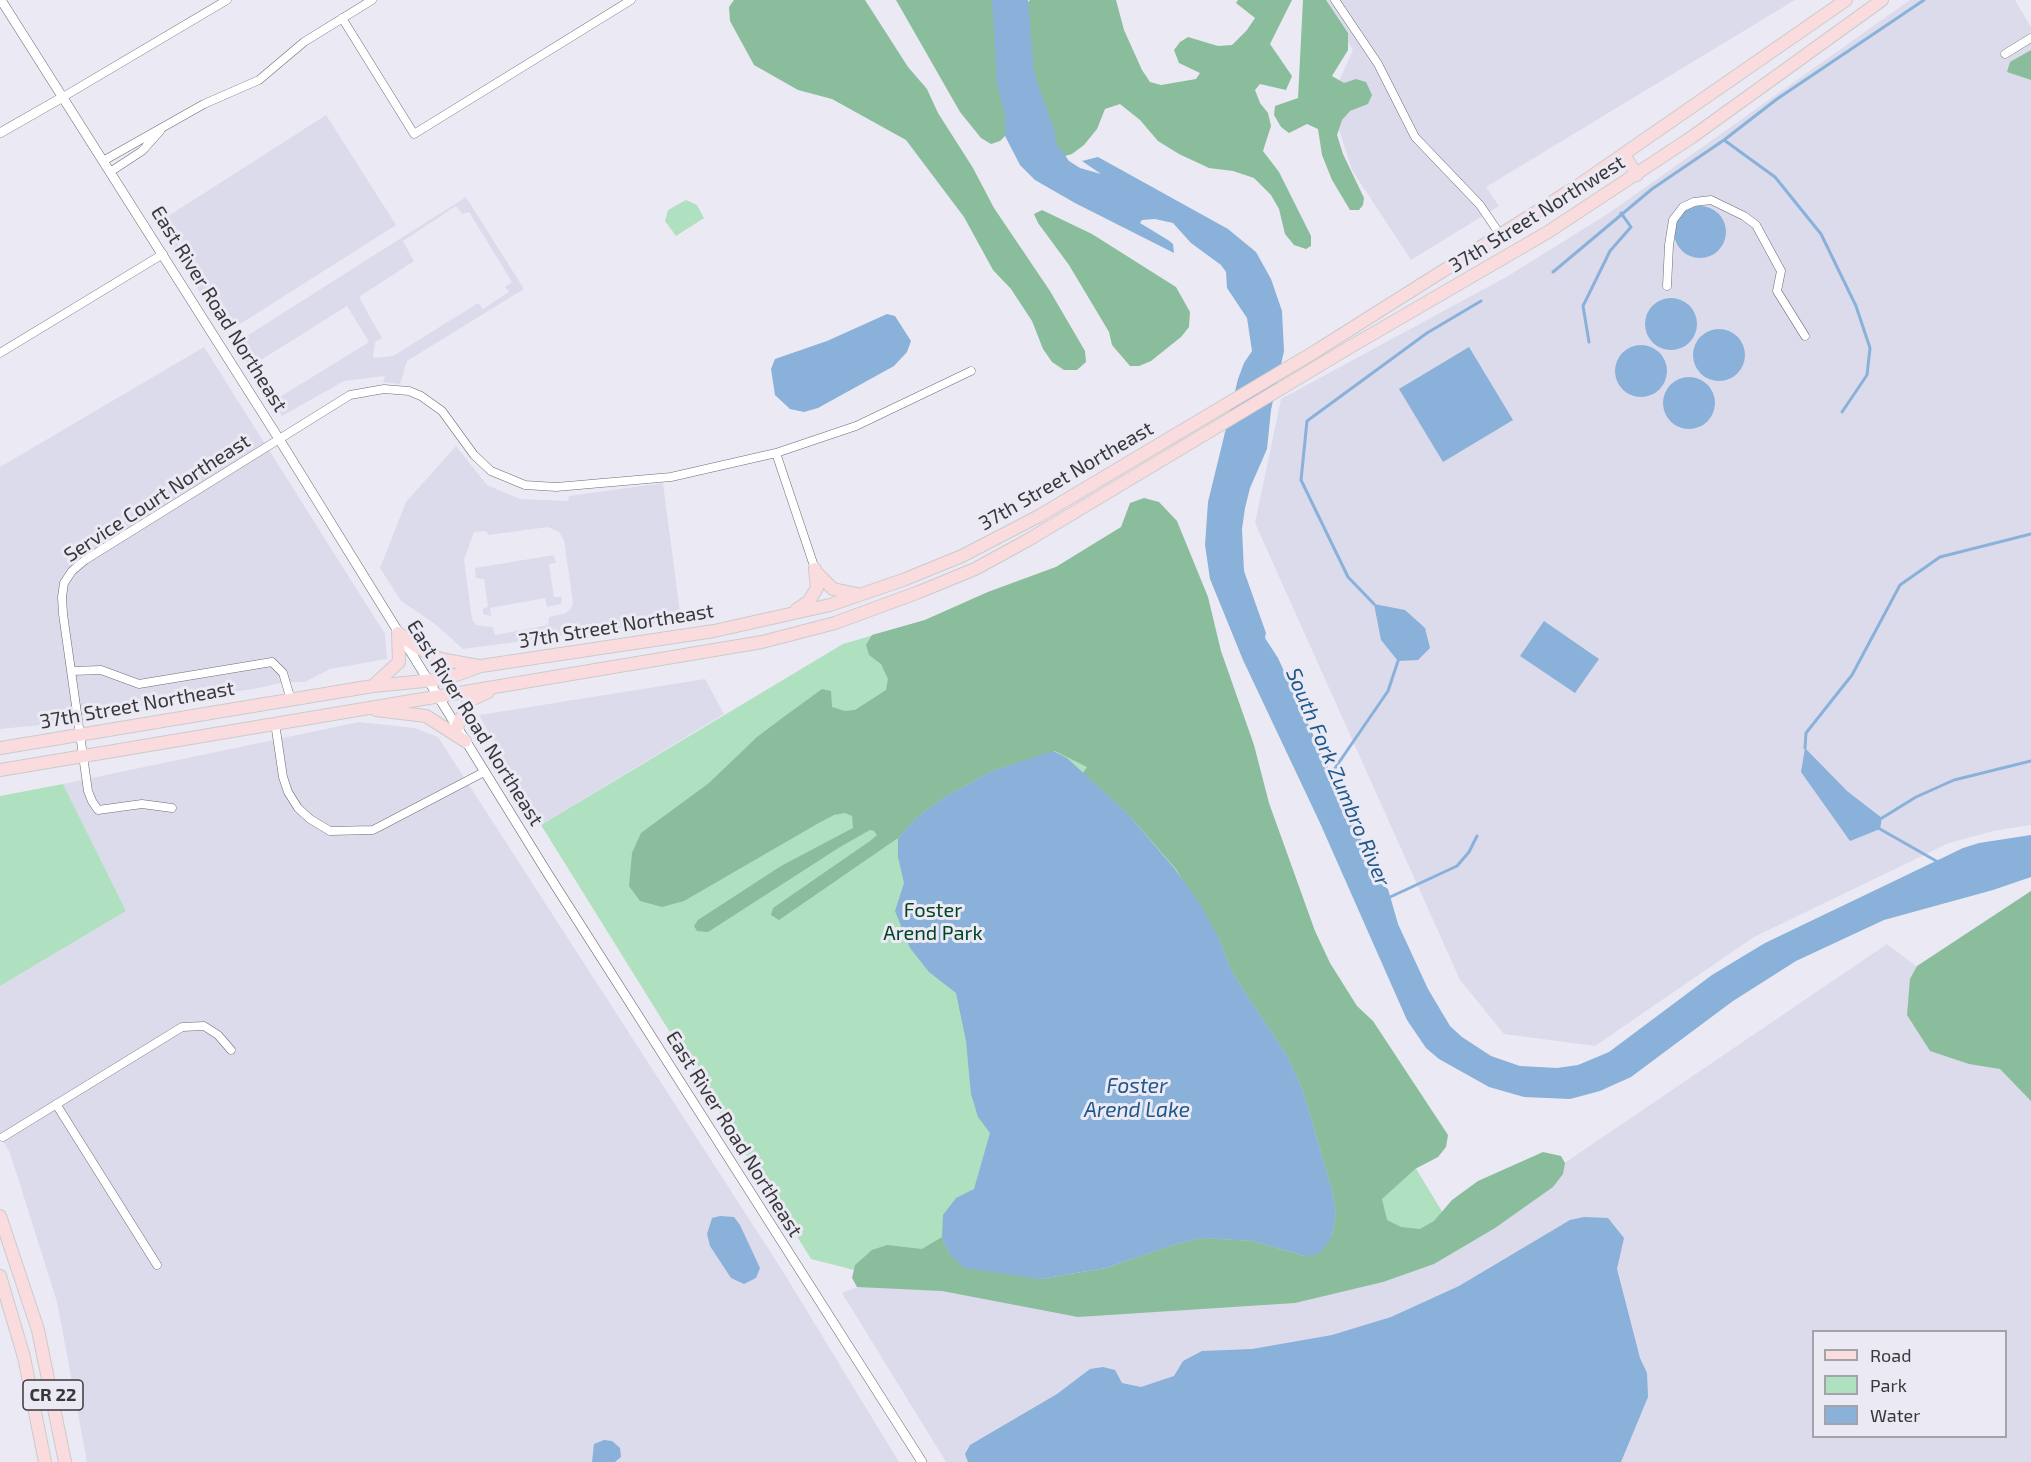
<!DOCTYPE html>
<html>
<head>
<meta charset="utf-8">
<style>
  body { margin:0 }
  #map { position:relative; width:2031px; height:1462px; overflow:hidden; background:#ebeaf4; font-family:"Exo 2",sans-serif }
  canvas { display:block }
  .legend { position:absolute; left:1812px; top:1330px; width:195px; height:108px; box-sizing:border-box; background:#ebeaf4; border:2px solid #a3a3aa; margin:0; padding:8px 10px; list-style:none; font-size:18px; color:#38383b }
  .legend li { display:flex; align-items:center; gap:12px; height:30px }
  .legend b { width:30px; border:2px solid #a3a3aa }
</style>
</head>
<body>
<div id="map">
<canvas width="2031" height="1462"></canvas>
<ul class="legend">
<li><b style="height:8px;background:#fadcde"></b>Road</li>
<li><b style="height:16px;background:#afe0bf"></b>Park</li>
<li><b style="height:16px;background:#89b1d9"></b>Water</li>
</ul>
</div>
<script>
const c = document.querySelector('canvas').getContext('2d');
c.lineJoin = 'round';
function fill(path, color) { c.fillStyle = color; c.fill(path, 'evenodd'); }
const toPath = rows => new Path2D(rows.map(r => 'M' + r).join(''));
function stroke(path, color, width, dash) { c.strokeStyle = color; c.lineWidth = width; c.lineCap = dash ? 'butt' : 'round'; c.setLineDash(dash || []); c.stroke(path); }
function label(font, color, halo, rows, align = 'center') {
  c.font = font + ' "Exo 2",sans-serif'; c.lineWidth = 6; c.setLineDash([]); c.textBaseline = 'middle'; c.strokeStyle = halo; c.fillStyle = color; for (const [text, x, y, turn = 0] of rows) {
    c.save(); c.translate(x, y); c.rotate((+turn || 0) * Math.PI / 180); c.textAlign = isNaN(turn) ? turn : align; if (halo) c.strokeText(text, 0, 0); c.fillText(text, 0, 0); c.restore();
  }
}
const built = toPath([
  [1321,0,1795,0,1486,187,1499,206,1411,260,1352,170,1330,101,1353,50],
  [1910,0,2015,0,2031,27,2031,825,1993,831,1949,843,1754,937,1595,1046,1504,1034,1460,980,1255,523,1281,399,1508,276,1609,213],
  [326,115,396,225,226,333,156,224],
  [466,197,524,289,407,361,400,384,383,382,385,376,344,381,282,416,234,344],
  [456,206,462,214,469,212,512,282,505,287,509,292,483,309,478,303,393,356,373,358,375,342,382,338,359,297,414,261,403,241],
  [347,306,369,342,275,400,253,365],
  [204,347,385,634,387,659,330,669,305,682,286,682,253,689,92,713,52,724,0,729,0,467],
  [456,446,487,485,520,499,568,501,569,496,663,483,681,620,463,649,435,624,401,601,380,568,406,502],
  [548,527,559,532,564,540,573,603,571,608,566,613,549,617,548,625,495,635,493,627,476,625,472,619,464,560,474,532,485,531,489,535],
  [554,555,556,563,549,564,554,597,562,597,561,604,547,607,545,598,490,608,491,616,483,614,483,608,488,607,484,579,476,578,475,568],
  [705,679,724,714,541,825,479,715],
  [359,722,415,728,438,737,782,1270,899,1462,87,1462,57,1302,10,1153,0,1136,0,986,126,911,63,784],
  [1887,944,1950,992,2031,1069,2031,1462,946,1462,842,1293,882,1277,1457,1236],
  [1814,1332,2006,1332,2006,1436,1814,1436]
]);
const green = toPath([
  [686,200,697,205,704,218,676,236,665,221,668,210],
  [1130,522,1312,998,1457,1236,882,1277,811,1259,541,825,843,644,925,620,988,592,1056,567],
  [63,784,126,911,0,986,0,796]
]);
const forest = toPath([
  [734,0,865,0,908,67,927,89,938,113,973,168,994,208,1050,291,1085,351,1086,362,1077,370,1064,370,1052,362,1043,349,1032,321,1011,289,993,270,964,217,906,140,832,99,798,90,754,65,730,21,729,7],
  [896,0,1002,0,1010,118,1005,136,1000,141,991,144,981,138,960,112],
  [1030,0,1116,0,1124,30,1142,70,1150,82,1161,85,1196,79,1200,73,1179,63,1174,50,1180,42,1188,37,1218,46,1232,45,1247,30,1255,18,1236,3,1238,0,1292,0,1270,44,1292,76,1286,90,1260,84,1255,90,1260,103,1268,113,1271,126,1263,151,1279,172,1311,236,1311,246,1306,249,1294,245,1285,234,1279,209,1271,195,1254,178,1233,171,1209,168,1179,154,1158,141,1140,120,1120,104,1105,109,1097,129,1084,145,1072,154,1049,161,1022,8],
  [1303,0,1326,0,1348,33,1348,50,1332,76,1344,83,1356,79,1366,82,1372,95,1368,104,1350,111,1342,120,1337,135,1343,154,1364,198,1363,205,1359,210,1350,210,1332,180,1322,155,1318,129,1307,124,1289,133,1281,127,1274,115,1275,106,1298,98],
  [2031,50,2031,80,2007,72,2010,62],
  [1042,210,1092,234,1176,287,1190,312,1189,327,1181,337,1151,361,1139,366,1130,366,1112,345,1109,332,1069,265,1038,223,1034,214],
  [1144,498,1159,502,1177,521,1208,597,1221,651,1254,745,1269,803,1315,931,1330,963,1357,1006,1373,1021,1448,1135,1446,1147,1438,1157,1415,1169,1382,1199,1387,1220,1401,1227,1420,1229,1434,1221,1452,1200,1478,1181,1543,1152,1561,1156,1565,1163,1563,1174,1553,1187,1495,1228,1434,1264,1383,1282,1295,1303,1078,1317,942,1291,857,1287,852,1278,855,1265,872,1250,887,1245,922,1249,942,1237,950,1255,1040,1279,1106,1268,1176,1244,1202,1238,1253,1241,1305,1256,1332,1236,1336,1214,1332,1190,1303,1091,1288,1057,1233,974,1219,939,1176,869,1126,812,1083,773,1087,767,1055,751,992,771,945,797,917,817,898,838,779,920,771,915,773,908,870,841,877,835,874,831,870,830,840,847,708,932,697,931,694,926,698,920,781,866,853,828,852,816,845,813,834,815,817,824,684,901,662,907,640,901,629,886,632,853,641,833,709,783,757,737,785,716,822,689,831,691,832,707,845,711,855,710,886,690,888,679,881,664,869,655,866,645,872,635,925,620,988,592,1056,567,1121,527,1130,503],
  [2031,891,2031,1101,2000,1069,1969,1064,1930,1051,1907,1015,1910,979,1917,966]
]);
const water = toPath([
  [992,0,1028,0,1034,73,1055,132,1056,143,1069,161,1080,168,1101,174,1082,161,1098,157,1228,229,1256,252,1271,279,1282,311,1284,351,1271,410,1267,449,1250,488,1245,508,1242,529,1244,571,1266,633,1265,638,1278,658,1382,885,1388,889,1398,924,1428,989,1450,1026,1462,1037,1491,1056,1520,1066,1557,1068,1578,1065,1609,1052,1712,975,1765,943,1963,848,1979,843,2031,835,2031,877,1993,890,1884,920,1796,961,1733,1001,1631,1077,1600,1091,1570,1099,1524,1097,1489,1087,1439,1059,1426,1048,1407,1020,1320,823,1243,660,1210,579,1205,545,1208,502,1238,379,1244,363,1252,351,1247,318,1227,288,1226,272,1221,265,1191,243,1173,223,1155,219,1142,220,1140,223,1168,240,1173,244,1174,253,1075,203,1035,180,1020,165,1005,136,1005,117,997,84],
  '1674 232a26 26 0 1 1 52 0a26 26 0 1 1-52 0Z',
  '1645 324a26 26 0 1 1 52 0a26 26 0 1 1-52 0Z',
  [887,314,895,316,911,341,907,352,894,366,818,408,804,412,790,409,775,395,771,369,775,359,827,341],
  '1693 355a26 26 0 1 1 52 0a26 26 0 1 1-52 0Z',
  '1615 371a26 26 0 1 1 52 0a26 26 0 1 1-52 0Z',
  [1469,347,1513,420,1443,462,1399,389],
  '1663 403a26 26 0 1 1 52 0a26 26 0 1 1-52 0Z',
  [1374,604,1405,610,1425,628,1430,648,1418,660,1398,661,1381,640],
  [1544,621,1599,659,1575,693,1520,656],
  [1805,748,1847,791,1882,818,1880,829,1850,841,1801,772],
  [1053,751,1067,758,1126,812,1174,868,1199,902,1219,939,1233,974,1288,1057,1303,1091,1332,1190,1336,1214,1332,1236,1323,1250,1315,1255,1305,1256,1253,1241,1202,1238,1176,1244,1106,1268,1040,1279,964,1268,950,1255,942,1237,943,1215,956,1198,974,1189,990,1133,978,1117,971,1094,966,1041,956,993,929,972,910,948,895,911,904,883,898,857,898,838,917,817,945,797,992,771],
  [720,1216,734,1217,740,1225,760,1268,756,1278,744,1284,731,1278,710,1246,707,1234,712,1218],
  [1584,1217,1608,1218,1624,1238,1617,1269,1640,1358,1647,1373,1648,1397,1621,1462,968,1462,965,1454,970,1445,1057,1394,1090,1369,1103,1367,1115,1370,1122,1383,1141,1387,1174,1376,1183,1361,1202,1351,1252,1349,1332,1335,1391,1317,1459,1286,1570,1220],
  [604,1440,612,1441,620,1448,621,1457,615,1462,592,1462,594,1444]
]);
const stream = toPath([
  [1724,140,1775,177,1821,234,1856,306,1870,348,1867,375,1842,412],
  [1553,272,1652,189,1724,140,1777,99,1924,0],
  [1589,342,1583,306,1610,251,1631,227,1621,213],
  [1374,604,1348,577,1301,480,1307,421,1427,333,1481,301],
  [1805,748,1806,733,1852,675,1900,585,1940,557,2031,534],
  [1331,774,1388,691,1398,661],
  [1882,818,1916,797,1954,780,2031,761],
  [1880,829,1938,862],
  [1388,898,1457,866,1469,852,1477,836]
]);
const minor = toPath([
  [1335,0,1378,64,1415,137,1480,205,1501,236],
  [342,18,414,134,631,0],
  [2005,54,2031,38],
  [63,97,227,0],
  [103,161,204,104,259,80,304,42,372,0],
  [110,172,142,151,160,131],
  [1667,286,1669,245,1673,220,1683,207,1694,202,1711,200,1744,216,1756,225,1781,271,1777,291,1805,336],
  [0,353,163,254],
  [776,453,815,569],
  [72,671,101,670,139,684,272,662,283,673,291,700],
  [275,723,283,777,288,792,298,808,310,819,330,831,373,830,484,772],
  [172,808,142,804,98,810,92,801,88,791,63,614,62,597,64,583,72,571,85,560,350,395,384,389,409,391,421,396,442,411,474,455,491,471,525,485,556,487,671,477,776,453,856,426,971,371],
  [56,1104,157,1265],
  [3,1137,182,1027,204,1026,218,1035,231,1050]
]);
const tertiary = toPath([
  [1,0,279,439,548,874,922,1462],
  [0,133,63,97]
]);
const primary = toPath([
  [1624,155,1637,175],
  [816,572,833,589,857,594],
  [796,610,809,601,817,588,815,569],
  [398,633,419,648,440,659,479,666],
  [373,686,399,662,398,633],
  [376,710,426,716,465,741],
  [457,727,469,701,488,692],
  [0,748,373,686,445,679,481,666,714,631,830,605,903,580,962,556,1039,516,1316,351,1579,185,1846,0],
  [0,770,762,642,835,623,919,592,975,569,1028,540,1350,347,1548,232,1692,137,1882,0],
  [0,1216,38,1330,65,1462],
  [0,1276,24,1357,45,1462]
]);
const shields = [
  [53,1395,60]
];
const shieldNames = [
  ["CR 22",53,1395]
];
const streetNames = [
  ["37th Street Northwest",1537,214,-32],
  ["East River Road Northeast",219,309,58],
  ["37th Street Northeast",1066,476,-30],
  ["Service Court Northeast",157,498,-33],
  ["37th Street Northeast",616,626,-9],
  ["37th Street Northeast",137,705,-10],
  ["East River Road Northeast",475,723,58],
  ["East River Road Northeast",734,1134,58]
];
const parkNames = [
  ["Foster",933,910],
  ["Arend Park",933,933]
];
const waterNames = [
  ["South Fork Zumbro River",1338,777,67],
  ["Foster",1137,1086],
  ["Arend Lake",1137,1110]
];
fill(built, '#dcdbec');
fill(green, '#afe0bf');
fill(forest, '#8abd9b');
fill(water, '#89b1d9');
stroke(stream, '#89b1d9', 3);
stroke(minor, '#6d6c74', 9);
stroke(tertiary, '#6d6c74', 10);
stroke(primary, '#cbcbcc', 14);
stroke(minor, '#fff', 8);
stroke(tertiary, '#fff', 9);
stroke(primary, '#fadcde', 12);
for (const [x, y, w] of shields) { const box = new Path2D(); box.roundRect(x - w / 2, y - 15, w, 30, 4.5); c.fillStyle = '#ebeaf4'; c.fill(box); stroke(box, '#38383b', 1.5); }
label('bold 18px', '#38383b', null, shieldNames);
label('20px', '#38383b', '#ebeaf4', streetNames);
label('20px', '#014324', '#ebeaf4', parkNames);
label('italic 21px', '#1e588c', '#ebeaf4', waterNames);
</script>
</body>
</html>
